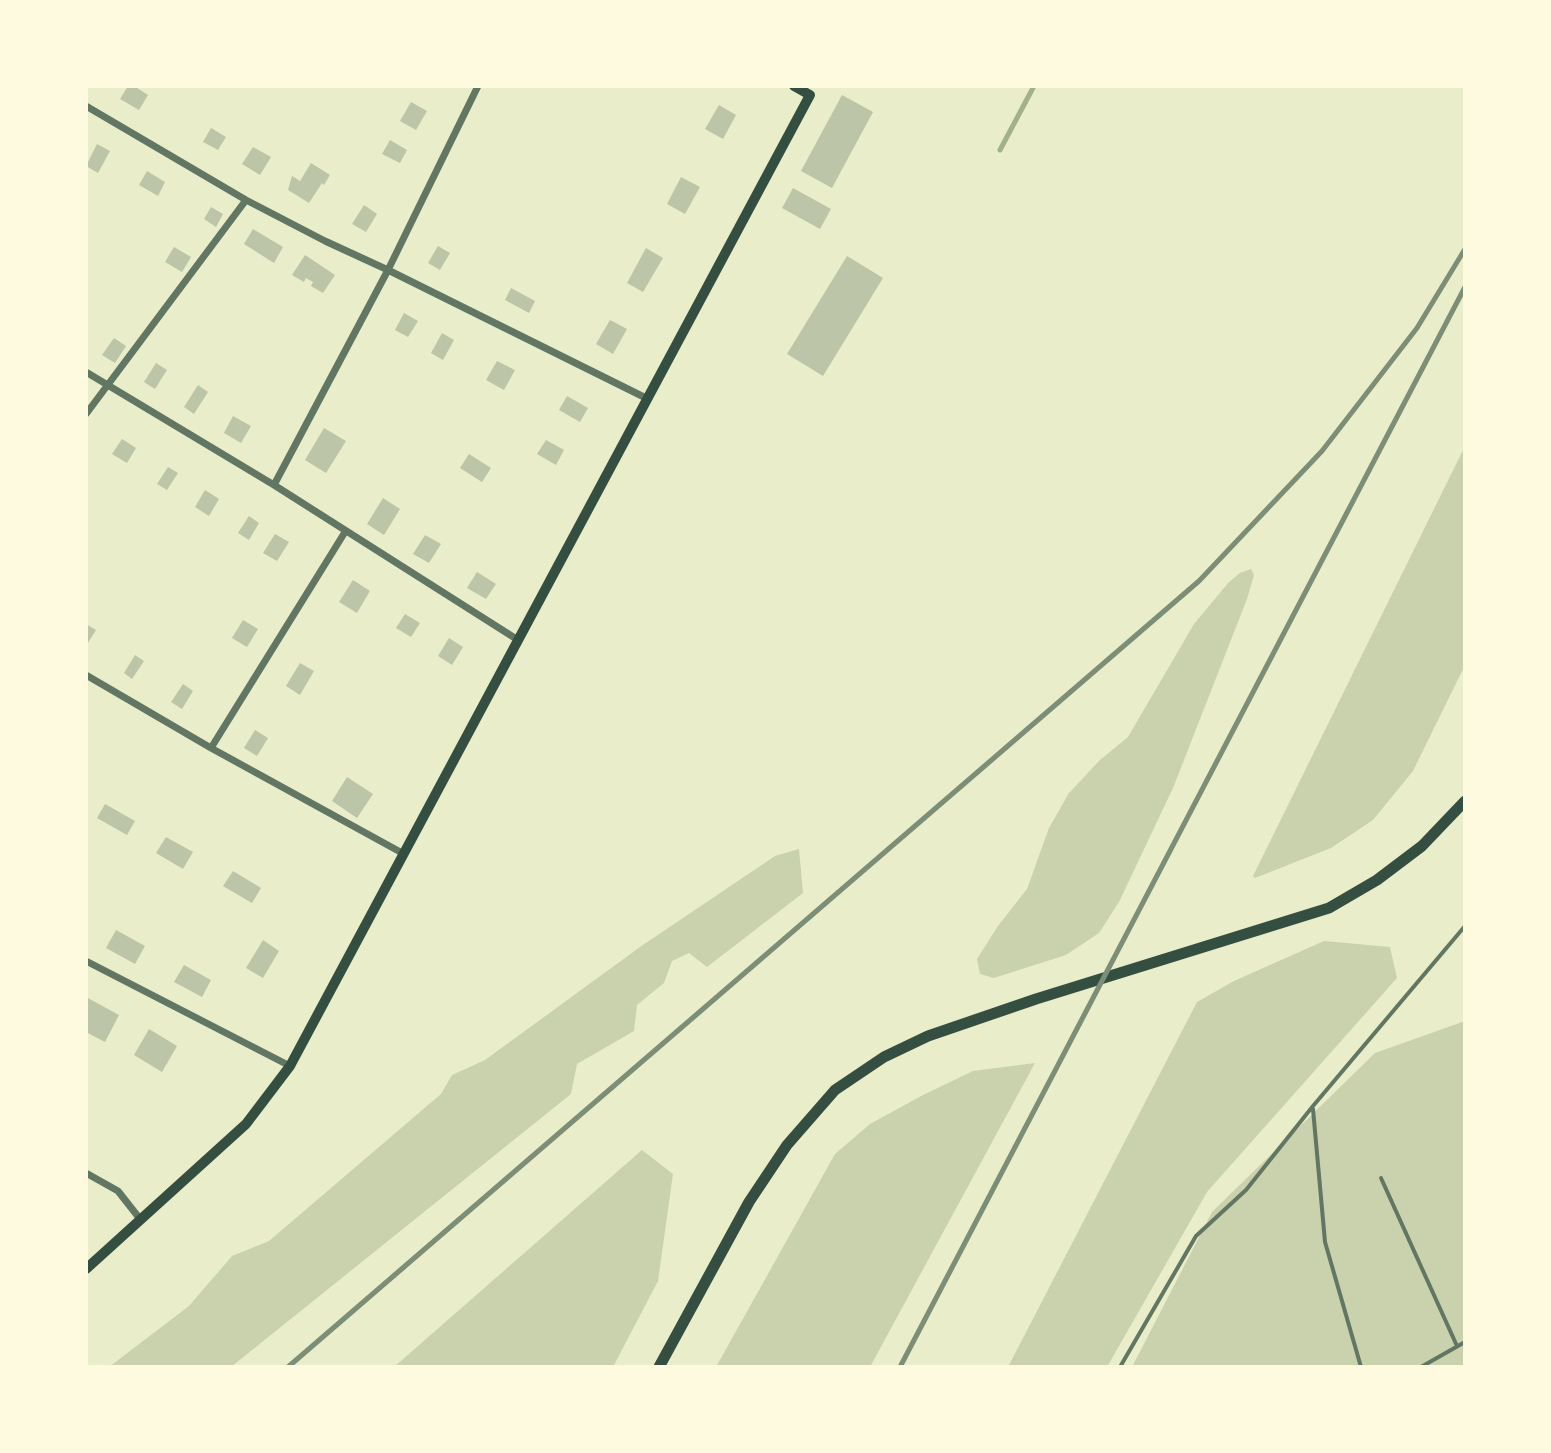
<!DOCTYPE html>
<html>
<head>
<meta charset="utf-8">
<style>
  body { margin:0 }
  #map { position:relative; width:1551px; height:1453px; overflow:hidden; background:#e9edc9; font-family:"Nunito Sans",sans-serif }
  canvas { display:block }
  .frame { position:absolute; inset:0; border:88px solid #fefae0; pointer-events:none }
</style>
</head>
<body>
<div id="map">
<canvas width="1551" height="1453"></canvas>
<div class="frame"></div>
</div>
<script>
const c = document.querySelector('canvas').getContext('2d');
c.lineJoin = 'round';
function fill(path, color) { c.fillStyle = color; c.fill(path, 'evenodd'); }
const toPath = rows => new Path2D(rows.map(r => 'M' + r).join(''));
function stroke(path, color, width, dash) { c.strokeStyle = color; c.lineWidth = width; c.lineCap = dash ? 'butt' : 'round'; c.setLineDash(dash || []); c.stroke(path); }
const green = toPath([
  [1465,446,1465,665,1413,771,1373,820,1331,848,1255,878,1253,876],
  [1251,569,1254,575,1247,599,1173,788,1119,902,1099,933,1066,955,994,978,980,974,977,959,998,926,1027,889,1049,828,1069,793,1100,760,1128,737,1194,624,1229,582,1240,573],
  [799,849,803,893,707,967,689,953,672,961,664,983,637,1005,634,1031,577,1064,571,1094,231,1367,109,1367,189,1306,232,1256,269,1241,441,1094,452,1075,485,1060,640,947,775,856],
  [1324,941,1390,947,1397,978,1207,1192,1107,1367,1008,1367,1197,1002,1234,981],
  [1465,1021,1465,1367,1132,1367,1212,1212,1375,1053],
  [1035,1063,870,1367,716,1367,835,1154,870,1124,923,1095,973,1071],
  [642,1150,673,1174,658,1281,613,1367,394,1367]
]);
const stream = toPath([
  [1000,150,1034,86]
]);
const building = toPath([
  [128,86,134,86,148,95,139,110,120,99],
  [842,95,873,112,832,188,801,171],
  [411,102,427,111,416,130,400,121],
  [719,105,736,115,723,139,705,129],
  [211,128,226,137,218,150,203,142],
  [390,140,407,150,400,163,382,154],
  [97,144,110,151,98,173,86,166],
  [253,147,271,157,260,175,242,164],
  [311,163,330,175,324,185,322,183,309,203,288,190,292,176,300,181],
  [147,171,165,182,158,196,139,185],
  [681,177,700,187,685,214,667,204],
  [793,188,831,209,820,229,782,208],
  [364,205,377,214,366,232,352,224],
  [211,207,223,214,216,227,204,219],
  [253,229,283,247,274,263,244,244],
  [438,246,450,253,440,270,428,263],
  [174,247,191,257,182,272,165,262],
  [646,248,663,258,643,292,627,283],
  [305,255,335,275,323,293,311,286,313,282,306,278,304,282,292,275],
  [847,256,883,278,823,376,787,354],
  [511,288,535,301,529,313,505,300],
  [404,313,418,321,408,337,395,330],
  [610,320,627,329,613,354,596,344],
  [442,333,454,340,443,360,431,353],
  [114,338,126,346,115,363,102,355],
  [497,361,515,370,504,390,486,380],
  [156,363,167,370,155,389,144,382],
  [198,385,208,392,194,414,184,407],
  [567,396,588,408,580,422,559,410],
  [233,416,251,426,241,443,224,433],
  [324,428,346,441,326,473,305,460],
  [122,439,136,448,127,463,112,454],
  [546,440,564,450,556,465,537,454],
  [469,454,491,468,482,482,460,468],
  [168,467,178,473,167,490,157,484],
  [205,490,219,499,209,516,195,507],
  [383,498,400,509,384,535,367,524],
  [249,516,259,523,249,540,238,533],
  [275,534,289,542,277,561,263,553],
  [425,535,441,544,429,563,413,554],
  [477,572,496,584,486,599,467,588],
  [353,580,370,591,357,613,339,602],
  [405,614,420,623,411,637,396,628],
  [243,620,258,629,247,647,232,638],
  [86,624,96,630,86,646],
  [449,638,463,647,452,665,438,656],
  [135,655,144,661,132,679,124,673],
  [300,663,314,671,300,695,286,686],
  [183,684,193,691,182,709,171,702],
  [255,730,268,738,257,756,244,748],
  [347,777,373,794,357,818,332,801],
  [105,804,135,821,127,835,97,818],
  [166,837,193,852,183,869,156,853],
  [233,871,261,888,252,903,223,886],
  [116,930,145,946,135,964,106,948],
  [263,940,279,951,263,978,246,968],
  [184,965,211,980,202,997,174,982],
  [86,997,119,1015,105,1042,86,1032],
  [149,1029,177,1046,162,1072,134,1055]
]);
const service = toPath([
  [1313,1109,1325,1242,1361,1367],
  [1381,1178,1457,1346],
  [1120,1367,1196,1236,1246,1190,1313,1106,1465,926],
  [1421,1367,1465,1342]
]);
const minor = toPath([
  [86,106,246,200,325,241,388,270,648,399],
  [86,372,274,485,518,640],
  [86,414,246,200],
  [274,485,388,270,478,86],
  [86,675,211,748,404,854],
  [211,748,345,532],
  [86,961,290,1066],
  [86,1173,118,1191,140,1219]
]);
const secondary = toPath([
  [86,1269,246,1124,290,1066,810,95,794,86]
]);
const primary = toPath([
  [659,1367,749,1202,787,1145,835,1090,884,1057,928,1036,1036,999,1329,908,1377,880,1422,846,1465,801]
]);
const rail = toPath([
  [288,1367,1199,581,1322,451,1417,328,1465,249],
  [900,1367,1465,287]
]);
fill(green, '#cad2ad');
stroke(stream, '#a3b18a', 5);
fill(building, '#bcc5a7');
stroke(service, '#617663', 4);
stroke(minor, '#617663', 7);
stroke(secondary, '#344e41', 10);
stroke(primary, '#344e41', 11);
stroke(rail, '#7c8e77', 5);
</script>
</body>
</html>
